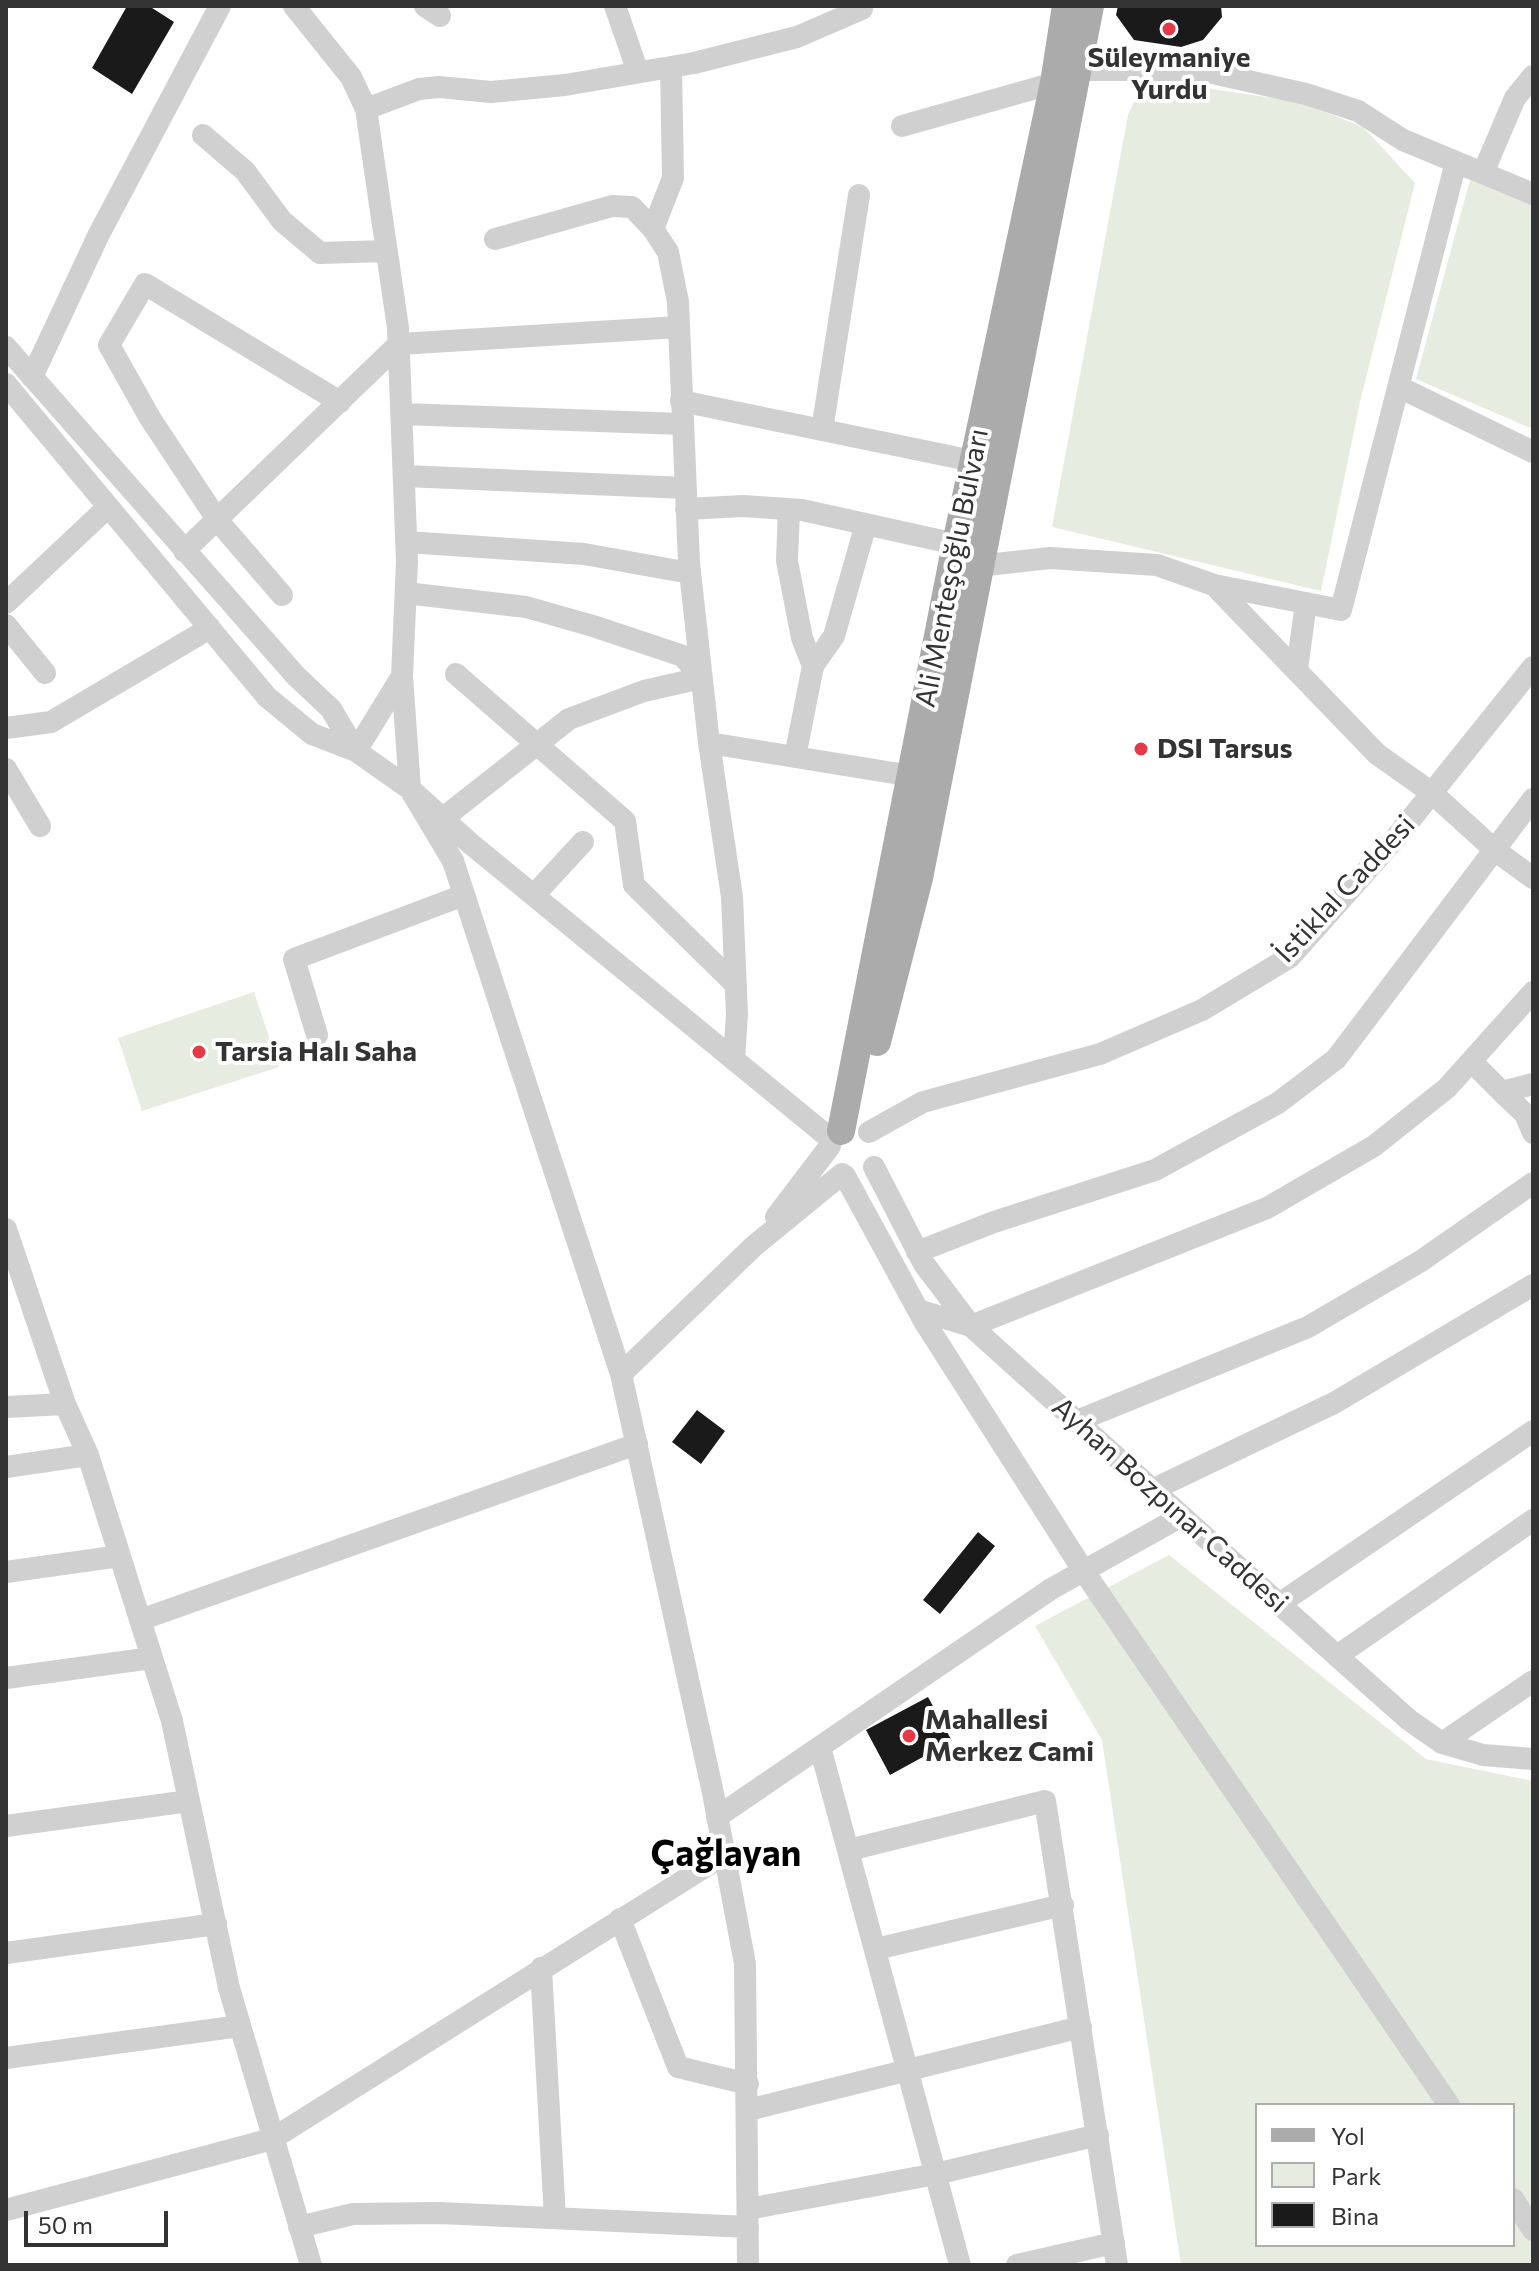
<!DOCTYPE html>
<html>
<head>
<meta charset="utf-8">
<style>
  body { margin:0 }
  #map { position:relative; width:1539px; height:2271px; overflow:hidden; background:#fff; font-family:Commissioner,sans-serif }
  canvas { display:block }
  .frame { position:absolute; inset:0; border:8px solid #333; pointer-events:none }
  .legend { position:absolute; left:1255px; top:2103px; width:260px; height:144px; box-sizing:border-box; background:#fff; border:2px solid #adadad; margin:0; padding:10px 14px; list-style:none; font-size:24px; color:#333 }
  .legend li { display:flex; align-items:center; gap:16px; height:40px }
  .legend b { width:40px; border:2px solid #adadad }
  .scale { position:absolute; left:24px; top:2211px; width:144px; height:36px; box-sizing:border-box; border:4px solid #333; border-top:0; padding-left:10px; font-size:24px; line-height:28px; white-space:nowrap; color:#333; -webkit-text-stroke:6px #fff; paint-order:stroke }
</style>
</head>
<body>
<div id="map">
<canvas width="1539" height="2271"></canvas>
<div class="frame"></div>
<ul class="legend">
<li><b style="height:10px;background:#ababab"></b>Yol</li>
<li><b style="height:22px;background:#e6ecdf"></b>Park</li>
<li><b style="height:22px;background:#1a1a1a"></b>Bina</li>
</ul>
<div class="scale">50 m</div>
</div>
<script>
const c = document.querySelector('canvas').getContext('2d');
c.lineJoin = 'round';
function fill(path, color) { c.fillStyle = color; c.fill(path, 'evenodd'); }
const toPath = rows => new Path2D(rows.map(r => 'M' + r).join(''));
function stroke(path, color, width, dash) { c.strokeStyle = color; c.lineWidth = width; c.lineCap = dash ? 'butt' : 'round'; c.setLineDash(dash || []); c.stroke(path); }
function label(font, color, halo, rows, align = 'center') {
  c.font = font + ' Commissioner,sans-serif'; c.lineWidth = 8; c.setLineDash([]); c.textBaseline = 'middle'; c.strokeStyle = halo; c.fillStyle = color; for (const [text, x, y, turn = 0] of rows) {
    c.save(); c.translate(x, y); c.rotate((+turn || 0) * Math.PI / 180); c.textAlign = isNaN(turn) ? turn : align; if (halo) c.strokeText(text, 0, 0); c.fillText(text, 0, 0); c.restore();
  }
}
const green = toPath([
  [1144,79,1300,102,1363,127,1415,183,1360,402,1321,591,1052,527,1128,115],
  [1470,180,1533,206,1533,429,1416,379],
  [254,992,279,1067,142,1111,118,1038],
  [1169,1555,1426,1759,1533,1781,1533,2265,1181,2265,1102,1740,1035,1626],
  [1257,2105,1513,2105,1513,2245,1257,2245]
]);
const building = toPath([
  [127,6,149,6,174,22,132,94,92,68],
  [1118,6,1221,6,1222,17,1203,40,1181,47,1134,40,1116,15],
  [697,1410,725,1431,701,1464,672,1442],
  [978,1532,995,1546,940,1614,923,1600],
  [928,1697,952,1741,890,1775,866,1730]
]);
const minor = toPath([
  [294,6,351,77,366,109,398,328,407,562,402,676,410,789,471,844,832,1140],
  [425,6,440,16],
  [615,6,638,72],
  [1079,70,1199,70,1306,94,1358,111,1403,140,1533,194],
  [366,109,419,89,439,87,491,92,565,85,694,63,797,37,862,9,861,6],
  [902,126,1054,83],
  [203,135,245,171,282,221,320,253,386,251],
  [1483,173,1515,98,1533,76],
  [653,229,673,178,671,67],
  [495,239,612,206,632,207,653,229,668,252,678,302,689,563,709,743,732,897,737,1014,734,1060],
  [6,347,296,676,331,709,356,751,410,789,453,861,621,1374,713,1793,745,1964,748,2265],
  [32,377,99,234,220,6],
  [6,384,267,697,312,734,356,751,402,676],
  [1399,387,1533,452],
  [681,401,973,461],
  [403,414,682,424],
  [822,430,859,195],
  [405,476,685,488],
  [686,509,743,506,802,510,956,544,978,566,1050,558,1157,565,1214,585,1377,754,1432,793,1496,851,1533,878],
  [789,509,787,561,802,638,813,666],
  [407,542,584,554,690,573],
  [184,551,399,344,679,327],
  [1214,585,1341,610,1456,162],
  [406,593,526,607,593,626,683,656,701,678,644,691,569,719,442,819],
  [282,595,218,521,150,418,109,345,145,284,340,402],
  [6,603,108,507],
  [6,625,45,673],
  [1297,669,1306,603],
  [456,674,625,821,634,885,736,985],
  [6,728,51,722,210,628],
  [709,743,912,776],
  [795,757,813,666,834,636,866,524],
  [6,769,40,826],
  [534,895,583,842],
  [317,1035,294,959,464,895],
  [1472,1062,1502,1092,1533,1084],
  [1502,1092,1525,1114,1533,1133],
  [869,1132,923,1102,1100,1054,1202,1010,1290,957,1394,840,1533,667],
  [874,1167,924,1264,971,1326,1337,1656,1409,1720,1442,1743,1483,1755,1533,1759],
  [845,1176,924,1321,1083,1570,1449,2105],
  [776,1217,830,1146],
  [6,1229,65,1404,88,1455,172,1721,229,1988,311,2265],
  [917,1252,994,1222,1155,1170,1278,1103,1336,1059,1533,799],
  [918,1310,971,1326,1267,1208,1374,1146,1447,1088,1533,992],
  [621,1374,754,1246,842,1174],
  [6,1407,65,1404],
  [1077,1421,1308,1327,1421,1261,1533,1183],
  [6,1467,88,1455],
  [1152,1490,1334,1403,1533,1285],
  [6,1572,120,1556],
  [1279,1604,1533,1431],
  [140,1620,637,1444],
  [1337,1656,1533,1520],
  [6,1678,152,1658],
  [1442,1743,1533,1681],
  [820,1747,960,2265],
  [717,1817,1051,1589,1182,1516],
  [6,1826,189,1801],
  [849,1850,1045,1801,1117,2265],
  [620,1919,678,2067,748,2084],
  [876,1949,1063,1905],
  [6,1953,216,1924],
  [541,1968,555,2218],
  [6,2058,240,2026],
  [748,2110,1081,2027],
  [1513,2199,1533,2230],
  [748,2209,936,2174,1098,2135],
  [6,2210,272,2139,724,1855],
  [299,2227,353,2214,440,2213,748,2227],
  [1017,2265,1114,2243]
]);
const major = toPath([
  [877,1042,919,878,1090,6],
  [841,1131,956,544,1054,83,1066,6]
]);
const markers = [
  [1169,29,8,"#e63946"],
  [1141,749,8,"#e63946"],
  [199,1052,8,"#e63946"],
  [909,1736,8,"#e63946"]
];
const poiNames = [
  ["Süleymaniye",1169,58,"center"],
  ["Yurdu",1169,90,"center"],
  ["DSI Tarsus",1157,749],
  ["Tarsia Halı Saha",215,1052],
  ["Mahallesi",925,1720],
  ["Merkez Cami",925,1752]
];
const streetNames = [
  ["Ali Menteşoğlu Bulvarı",952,568,-79],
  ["İstiklal Caddesi",1345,889,-47],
  ["Ayhan Bozpınar Caddesi",1170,1505,42]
];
const districtNames = [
  ["Çağlayan",726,1854]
];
fill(green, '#e6ecdf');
fill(building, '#1a1a1a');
stroke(minor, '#d0d0d0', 22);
stroke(major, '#ababab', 28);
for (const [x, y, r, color] of markers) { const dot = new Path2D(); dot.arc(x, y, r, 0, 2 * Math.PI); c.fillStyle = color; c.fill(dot); stroke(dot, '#fff', 3); }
label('bold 28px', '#333', '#fff', poiNames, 'left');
label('28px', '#333', '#fff', streetNames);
label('bold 36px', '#000', '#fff', districtNames);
</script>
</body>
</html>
